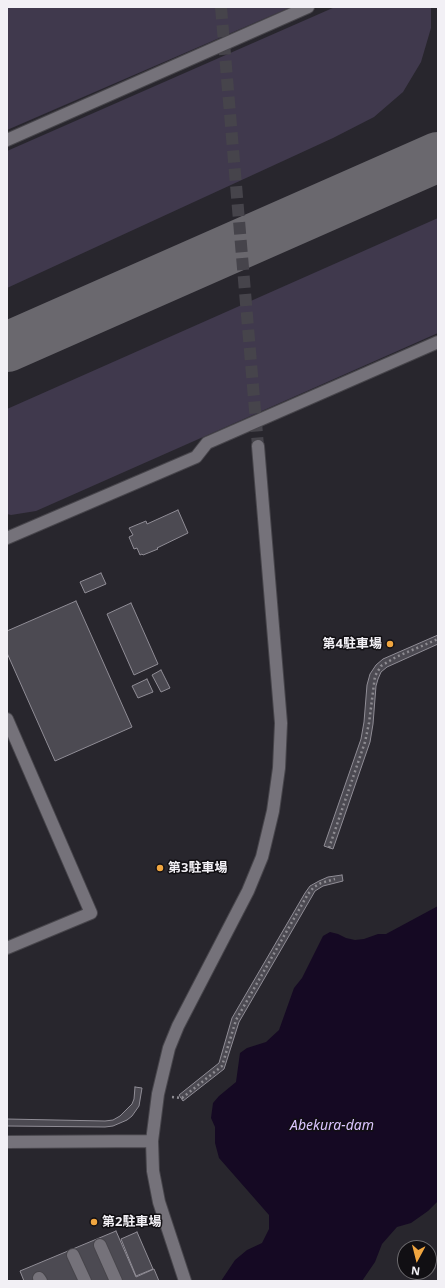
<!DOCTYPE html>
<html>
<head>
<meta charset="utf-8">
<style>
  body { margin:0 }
  #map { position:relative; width:445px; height:1288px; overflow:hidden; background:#28262d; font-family:"Noto Sans",sans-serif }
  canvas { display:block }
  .frame { position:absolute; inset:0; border:8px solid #f2f0f5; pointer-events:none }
  .north { position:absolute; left:397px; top:1240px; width:40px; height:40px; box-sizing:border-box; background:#110f13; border:1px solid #6b696d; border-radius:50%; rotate:187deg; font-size:11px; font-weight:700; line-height:16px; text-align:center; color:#f2f0f5 }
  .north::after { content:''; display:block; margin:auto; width:14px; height:18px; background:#f1a640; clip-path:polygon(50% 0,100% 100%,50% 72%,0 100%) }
</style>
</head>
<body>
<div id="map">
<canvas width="445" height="1288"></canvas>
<div class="frame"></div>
<div class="north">N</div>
</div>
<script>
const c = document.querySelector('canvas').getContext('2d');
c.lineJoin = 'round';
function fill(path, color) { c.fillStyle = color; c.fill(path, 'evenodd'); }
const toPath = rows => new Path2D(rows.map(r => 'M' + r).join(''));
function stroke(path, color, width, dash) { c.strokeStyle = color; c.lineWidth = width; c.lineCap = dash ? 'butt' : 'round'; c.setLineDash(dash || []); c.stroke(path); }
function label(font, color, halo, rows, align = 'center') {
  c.font = font + ' "Noto Sans","Noto Sans JP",sans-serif'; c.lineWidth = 3; c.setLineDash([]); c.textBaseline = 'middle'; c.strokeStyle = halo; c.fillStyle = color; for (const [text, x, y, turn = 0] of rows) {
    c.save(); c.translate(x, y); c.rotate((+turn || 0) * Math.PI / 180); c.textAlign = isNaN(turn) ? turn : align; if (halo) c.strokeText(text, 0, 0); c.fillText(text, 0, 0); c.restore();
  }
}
const green = toPath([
  [7,7,291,7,7,130],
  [335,7,431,7,431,28,421,62,403,92,374,117,333,138,7,288,7,151],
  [438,218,438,333,36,511,11,515,7,514,7,409]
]);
const water = toPath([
  [438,906,438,1201,428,1211,411,1223,397,1227,382,1244,375,1262,362,1281,221,1281,235,1260,247,1250,262,1243,269,1229,269,1215,219,1158,215,1143,215,1127,211,1118,213,1103,219,1096,236,1082,240,1053,247,1048,266,1042,279,1030,294,988,302,978,323,936,330,932,338,934,346,938,355,940,364,939,378,934,386,934]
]);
const taxiway = toPath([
  [7,347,438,157]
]);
const building = toPath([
  [178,510,188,533,157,548,158,549,143,555,142,554,140,555,137,548,134,549,129,537,133,535,129,528,146,521,147,524,178,510],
  [101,573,106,584,85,593,80,582,101,573],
  [76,601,132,727,55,761,7,653,7,631,76,601],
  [131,603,158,664,134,675,107,614,131,603],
  [438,635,438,644,387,667,381,672,378,679,376,686,373,724,370,742,333,849,324,846,361,739,364,722,367,685,370,674,376,665,383,659,438,635],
  [161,670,170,688,161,692,152,675,161,670],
  [147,679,153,692,138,698,132,686,147,679],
  [342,875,343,881,323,886,315,891,311,898,239,1022,224,1069,183,1101,179,1095,219,1063,232,1018,305,893,310,886,319,881,328,877,342,875],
  [135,1087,142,1088,139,1106,132,1116,127,1120,113,1126,105,1127,7,1126,7,1119,105,1121,113,1120,120,1116,132,1104,134,1099,135,1087],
  [116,1231,136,1277,154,1269,159,1281,24,1281,20,1271,116,1231],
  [137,1232,153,1269,136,1276,121,1239,137,1232]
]);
const minorTunnel = toPath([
  [221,7,258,446]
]);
const path = toPath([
  [329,848,365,742,369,723,375,676,381,666,396,657,438,639],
  [172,1097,182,1098,222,1066,236,1020,308,894,314,887,321,883,335,879]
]);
const minor = toPath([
  [7,140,308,7],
  [7,538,196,457,207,443,438,342],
  [7,719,91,913,7,948],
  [7,1142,152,1141],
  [100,1245,116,1281],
  [73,1255,85,1281],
  [39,1278,41,1281],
  [185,1281,159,1202,153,1171,152,1141,158,1094,169,1048,178,1026,248,891,262,857,273,811,279,768,281,723,258,446]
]);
const markers = [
  [390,644,4,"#f1a640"],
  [160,868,4,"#f1a640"],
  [94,1222,4,"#f1a640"]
];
const poiNames = [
  ["第4駐車場",382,644,"right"],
  ["第3駐車場",168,868],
  ["第2駐車場",102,1222]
];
const waterNames = [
  ["Abekura-dam",332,1126]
];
fill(green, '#40394d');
fill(water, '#150923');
stroke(taxiway, '#6a686e', 50);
fill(building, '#4c4a52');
stroke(building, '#908d96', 1);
stroke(minorTunnel, '#46444b', 12, [12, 6]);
stroke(minor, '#47454b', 14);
stroke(path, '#8d8b91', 2.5, [2, 3]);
stroke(minor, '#75727a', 12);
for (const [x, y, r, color] of markers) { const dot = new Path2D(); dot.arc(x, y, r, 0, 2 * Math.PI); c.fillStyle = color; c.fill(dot); stroke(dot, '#110f13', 1.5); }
label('bold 13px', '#f2f0f5', '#110f13', poiNames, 'left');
label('italic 14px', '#dbc5ff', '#110f13', waterNames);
</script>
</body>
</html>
